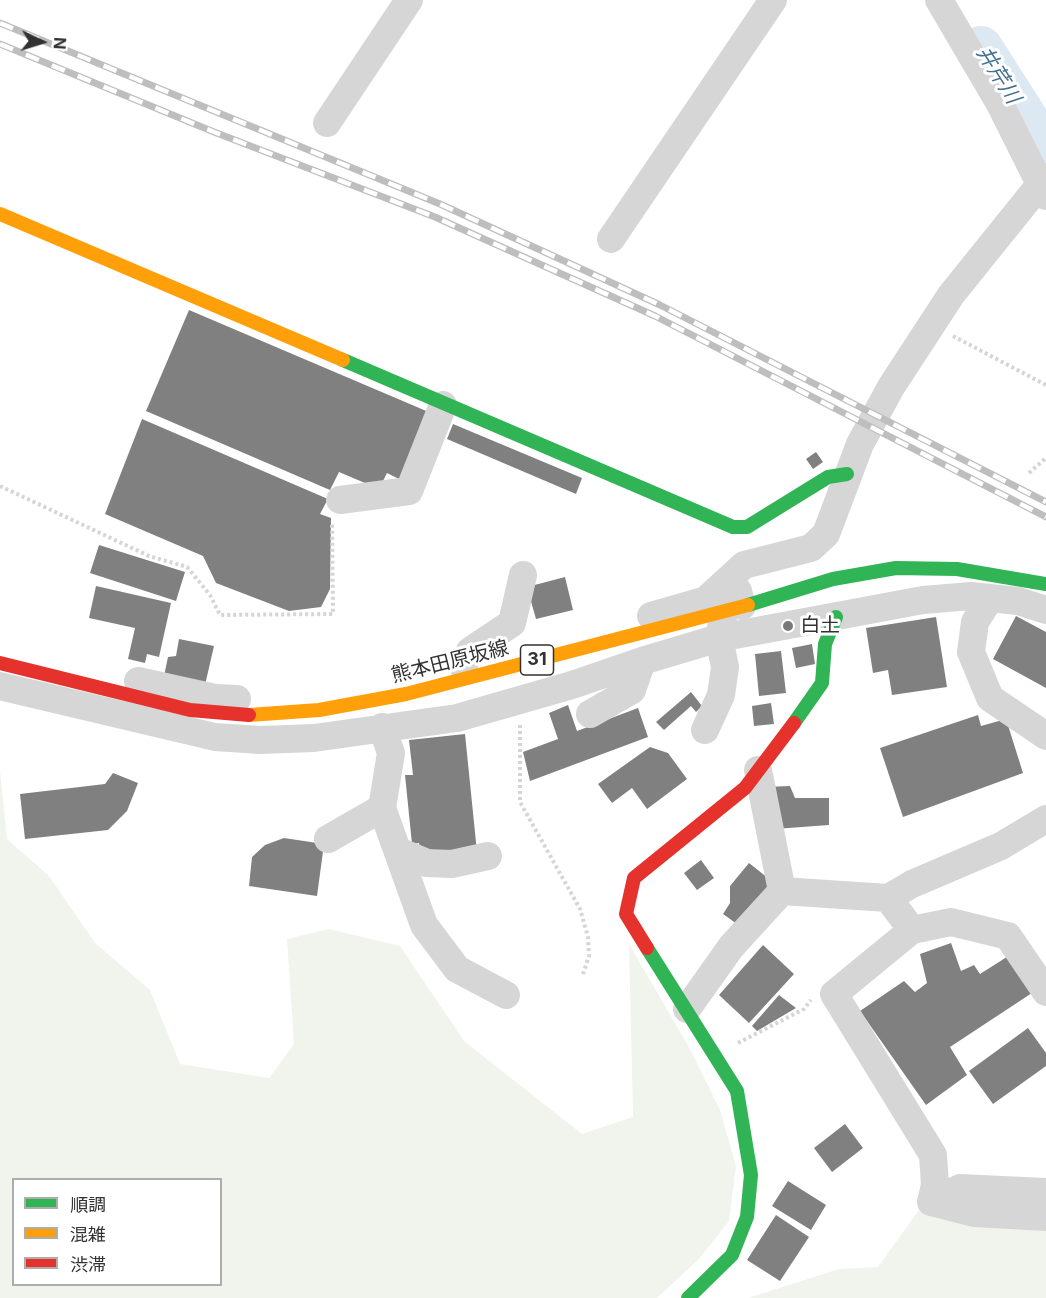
<!DOCTYPE html>
<html>
<head>
<meta charset="utf-8">
<style>
  body { margin:0 }
  #map { position:relative; width:1046px; height:1298px; overflow:hidden; background:#fff; font-family:Inter,"Noto Sans JP",sans-serif }
  canvas { display:block }
  .legend { position:absolute; left:12px; top:1178px; width:210px; height:108px; box-sizing:border-box; background:#fff; border:2px solid #adadad; margin:0; padding:8px 10px; list-style:none; font-size:18px; color:#323232 }
  .legend li { display:flex; align-items:center; gap:12px; height:30px }
  .legend b { width:30px; border:2px solid #adadad }
  .north { position:absolute; left:12px; top:12px; width:60px; height:60px; -webkit-text-stroke:4px #fff; paint-order:stroke; rotate:94deg; font-size:16px; font-weight:700; line-height:24px; text-align:center; color:#323232 }
  .north::after { content:''; display:block; margin:auto; width:21px; height:27px; background:#323232; clip-path:polygon(50% 0,100% 100%,50% 72%,0 100%) }
</style>
</head>
<body>
<div id="map">
<canvas width="1046" height="1298"></canvas>
<ul class="legend">
<li><b style="height:8px;background:#30b455"></b>順調</li>
<li><b style="height:8px;background:#ff9f0a"></b>混雑</li>
<li><b style="height:8px;background:#e5322d"></b>渋滞</li>
</ul>
<div class="north">N</div>
</div>
<script>
const c = document.querySelector('canvas').getContext('2d');
c.lineJoin = 'round';
function fill(path, color) { c.fillStyle = color; c.fill(path, 'evenodd'); }
const toPath = rows => new Path2D(rows.map(r => 'M' + r).join(''));
function stroke(path, color, width, dash) { c.strokeStyle = color; c.lineWidth = width; c.lineCap = dash ? 'butt' : 'round'; c.setLineDash(dash || []); c.stroke(path); }
function label(font, color, halo, rows, align = 'center') {
  c.font = font + ' Inter,"Noto Sans JP",sans-serif'; c.lineWidth = 6; c.setLineDash([]); c.textBaseline = 'middle'; c.strokeStyle = halo; c.fillStyle = color; for (const [text, x, y, turn = 0] of rows) {
    c.save(); c.translate(x, y); c.rotate((+turn || 0) * Math.PI / 180); c.textAlign = isNaN(turn) ? turn : align; if (halo) c.strokeText(text, 0, 0); c.fillText(text, 0, 0); c.restore();
  }
}
const green = toPath([
  [0,770,7,839,49,876,95,943,150,990,180,1064,269,1078,294,1044,287,939,329,929,400,946,464,1041,582,1134,633,1117,629,944,690,1049,720,1110,736,1166,729,1221,699,1259,657,1298,0,1298],
  [14,1180,220,1180,220,1284,14,1284],
  [961,1180,1046,1182,1046,1298,748,1298,839,1269,878,1267,919,1210]
]);
const river = toPath([
  [981,48,1046,150]
]);
const building = toPath([
  [189,310,431,413,403,481,387,473,379,489,339,472,330,490,146,411],
  [142,419,328,499,320,514,331,518,330,589,321,607,289,611,216,583,203,556,105,514],
  [453,424,582,478,576,494,447,439],
  [816,452,823,462,813,469,806,459],
  [99,545,185,572,176,601,90,573],
  [565,577,573,610,536,619,527,587],
  [96,586,171,603,159,657,147,654,145,663,128,659,135,628,89,618],
  [1016,616,1046,632,1046,688,993,659],
  [936,617,947,687,892,695,888,670,873,673,866,628],
  [179,639,214,646,205,685,164,676,168,657,176,656],
  [812,644,815,664,796,668,792,648],
  [781,651,786,693,759,696,755,654],
  [691,692,702,706,696,712,691,706,664,730,656,722],
  [771,703,774,724,754,726,752,706],
  [568,705,577,731,638,708,648,737,530,781,523,752,558,739,549,713],
  [978,715,981,726,1006,719,1023,773,903,817,880,748],
  [465,734,477,852,421,858,419,843,412,844,405,775,413,775,409,740],
  [650,747,668,753,687,779,647,809,632,788,612,803,598,784],
  [113,773,138,783,127,811,108,830,25,839,20,794,105,784],
  [790,786,795,798,829,798,829,825,775,829,765,787],
  [284,838,324,844,317,896,249,886,252,857,265,845],
  [701,860,714,878,697,890,684,873],
  [749,863,773,882,737,924,723,914,730,903,730,886],
  [951,943,961,971,974,965,980,974,1010,955,1035,991,950,1047,967,1075,926,1105,860,1011,904,981,915,992,927,983,920,954],
  [763,945,794,974,749,1023,719,995],
  [779,995,796,1008,757,1031,752,1026],
  [1028,1028,1046,1053,1046,1066,993,1104,969,1071],
  [845,1124,863,1148,832,1172,814,1148],
  [788,1181,826,1205,811,1230,772,1206],
  [776,1215,809,1237,780,1281,747,1260]
]);
const path = toPath([
  [953,336,1046,385],
  [1029,473,1046,458],
  [0,486,149,556,187,567,210,595,220,615,333,614,332,523],
  [520,725,520,802,580,909,588,937,589,956,582,977],
  [738,1043,804,1009,811,1000]
]);
const street = toPath([
  [939,0,1000,104,1046,196],
  [327,123,409,0],
  [611,239,773,0],
  [340,500,409,491,443,405],
  [709,597,744,565,811,548,826,534,860,444,891,387,951,295,1046,177],
  [990,598,975,622,971,652,990,698,1046,736],
  [724,612,719,638,923,600,971,596,1018,601,1046,610],
  [651,616,738,591,742,606],
  [463,666,470,651,512,623,523,575],
  [138,681,215,698,237,699],
  [0,686,215,737,260,740,314,738,457,718,572,685,642,661],
  [590,714,632,690,642,661,719,638,725,667,721,695,705,730],
  [382,727,391,753,382,808,424,925,457,969,506,995],
  [758,770,782,891],
  [328,839,382,808],
  [398,851,427,863,452,864,488,856],
  [888,898,912,930,834,994,933,1155,935,1185,931,1202,960,1188,1046,1192],
  [912,930,951,922,1008,936,1046,992],
  [687,1009,731,947,782,891,888,898,912,884,1001,846,1046,819],
  [931,1202,974,1213,1046,1217]
]);
const fast = toPath([
  [343,360,733,527,747,527,828,477,847,474],
  [748,605,833,579,896,568,957,569,1046,584],
  [794,723,822,683,825,644,836,617],
  [647,948,737,1091,751,1175,747,1217,732,1255,688,1298]
]);
const slow = toPath([
  [0,214,343,360],
  [249,715,319,710,406,694,748,605]
]);
const jam = toPath([
  [0,663,190,710,249,715],
  [647,948,626,914,634,878,745,788,794,723]
]);
const rail = toPath([
  [0,23,440,204,660,305,1046,502],
  [0,44,214,132,435,217,655,316,1046,517]
]);
const markers = [
  [788,626,6,"#7a7a7a"]
];
const shields = [
  [537,660,33]
];
const shieldNames = [
  ["31",537,660]
];
const poiNames = [
  ["白土",800,626]
];
const streetNames = [
  ["熊本田原坂線",450,662,-14]
];
const waterNames = [
  ["井芹川",998,75,58]
];
fill(green, '#f1f4ed');
stroke(river, '#dde9f2', 44);
fill(building, '#808080');
stroke(path, '#d5d5d5', 4, [3, 3]);
stroke(street, '#d6d6d6', 28);
stroke(fast, '#30b455', 14);
stroke(slow, '#ff9f0a', 14);
stroke(jam, '#e5322d', 14);
stroke(rail, '#bebebe', 7);
stroke(rail, '#fff', 4.5, [14]);
for (const [x, y, r, color] of markers) { const dot = new Path2D(); dot.arc(x, y, r, 0, 2 * Math.PI); c.fillStyle = color; c.fill(dot); stroke(dot, '#fff', 2); }
for (const [x, y, w] of shields) { const box = new Path2D(); box.roundRect(x - w / 2, y - 15, w, 30, 4.5); c.fillStyle = '#fff'; c.fill(box); stroke(box, '#323232', 1.5); }
label('bold 18px', '#323232', null, shieldNames);
label('20px', '#323232', '#fff', poiNames, 'left');
label('20px', '#323232', '#fff', streetNames);
label('italic 21px', '#427192', '#fff', waterNames);
</script>
</body>
</html>
